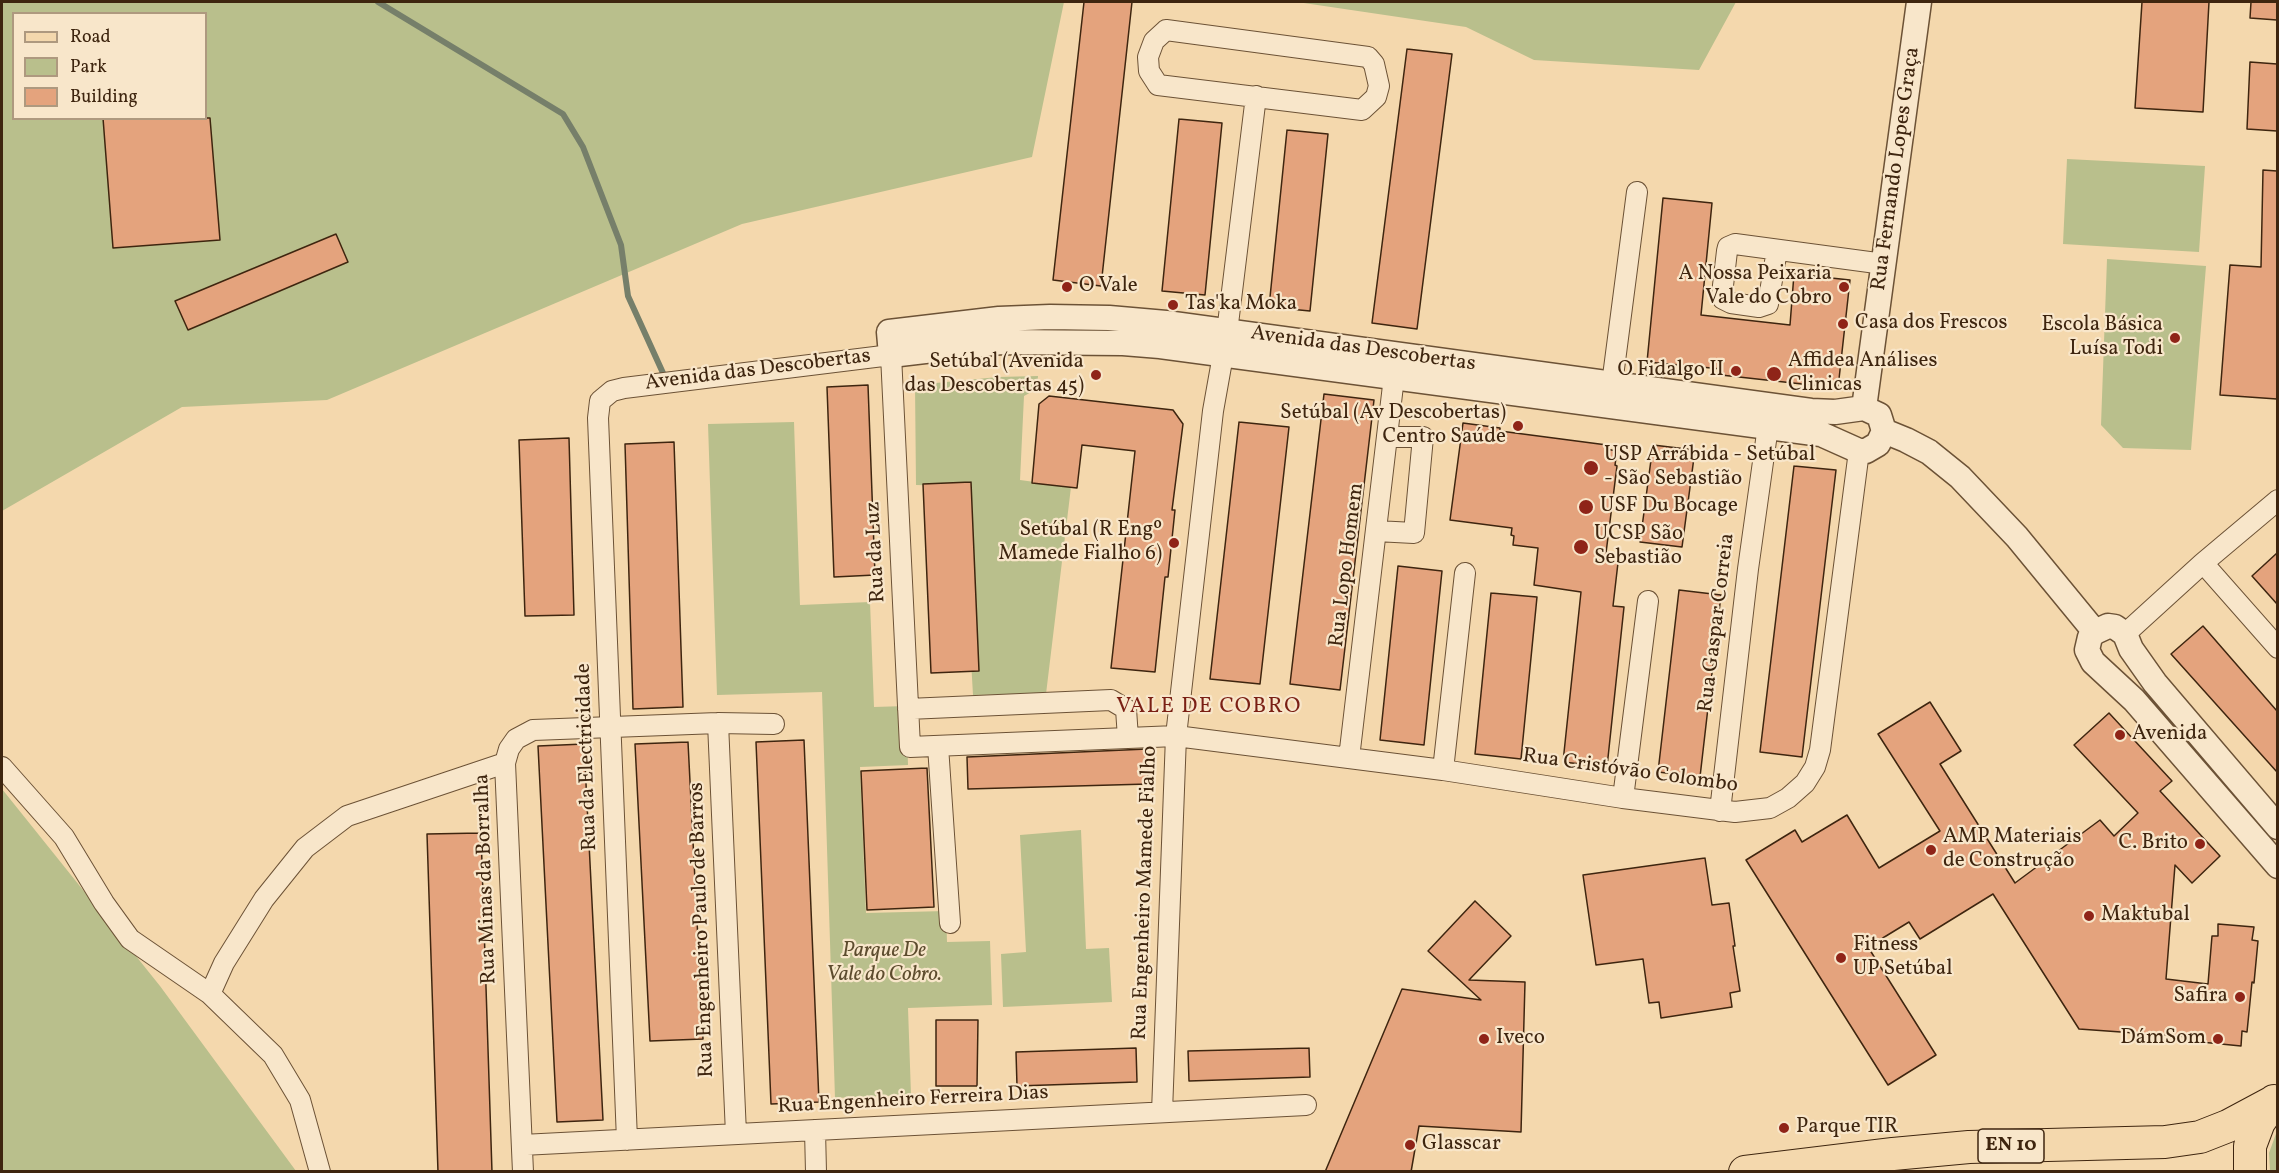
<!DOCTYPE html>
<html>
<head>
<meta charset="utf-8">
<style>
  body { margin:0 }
  #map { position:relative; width:2279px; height:1173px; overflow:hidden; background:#f4d8ad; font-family:Vollkorn,serif }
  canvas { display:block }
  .frame { position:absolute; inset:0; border:3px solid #3e250f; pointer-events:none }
  .legend { position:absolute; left:12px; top:12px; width:195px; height:108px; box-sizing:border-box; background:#f8e6ca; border:2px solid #ae997f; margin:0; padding:8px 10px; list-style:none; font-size:18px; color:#3e250f }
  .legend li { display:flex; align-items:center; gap:12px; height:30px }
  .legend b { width:30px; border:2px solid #ae997f }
</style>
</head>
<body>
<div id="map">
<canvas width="2279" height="1173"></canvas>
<div class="frame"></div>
<ul class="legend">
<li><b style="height:8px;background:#f4d8ad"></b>Road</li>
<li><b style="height:16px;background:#b9bf8c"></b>Park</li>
<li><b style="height:16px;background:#e4a37d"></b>Building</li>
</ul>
</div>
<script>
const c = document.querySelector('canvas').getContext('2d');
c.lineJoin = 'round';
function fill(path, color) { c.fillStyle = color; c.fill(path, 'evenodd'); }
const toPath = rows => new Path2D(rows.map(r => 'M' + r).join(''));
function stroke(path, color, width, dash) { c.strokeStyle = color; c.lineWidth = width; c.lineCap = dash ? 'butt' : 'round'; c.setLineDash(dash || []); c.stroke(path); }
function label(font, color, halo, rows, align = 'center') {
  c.font = font + ' Vollkorn,serif'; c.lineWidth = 4.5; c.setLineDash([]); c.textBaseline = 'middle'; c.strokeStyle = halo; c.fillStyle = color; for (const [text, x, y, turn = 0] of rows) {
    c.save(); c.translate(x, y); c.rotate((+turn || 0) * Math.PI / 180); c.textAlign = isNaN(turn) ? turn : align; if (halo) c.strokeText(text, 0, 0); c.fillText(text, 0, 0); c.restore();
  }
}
const green = toPath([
  [2,2,1064,2,1032,157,742,224,327,400,182,407,2,511],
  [14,14,206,14,206,118,14,118],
  [1297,2,1736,2,1699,70,1534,60,1466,27],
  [2067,159,2205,166,2199,252,2063,244],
  [2107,259,2206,266,2191,450,2123,448,2101,425],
  [1038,376,1037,389,1024,396,1020,480,1071,487,1046,694,973,695,961,486,916,485,915,385,998,377],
  [794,422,800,605,870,602,874,707,906,706,908,765,860,767,866,913,946,911,947,942,990,941,992,1005,908,1008,911,1095,835,1098,822,692,717,695,708,424],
  [2,789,160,986,296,1171,2,1171],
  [1081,830,1086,949,1109,948,1112,1002,1003,1007,1001,954,1026,952,1020,835],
  [2277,1131,2277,1171,2270,1171,2269,1153]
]);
const stream = toPath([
  [378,2,563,114,583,147,621,245,628,296,663,373]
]);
const building = toPath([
  [1084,2,1132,2,1101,286,1053,280,1084,2],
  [2142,2,2209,2,2203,112,2135,108,2142,2],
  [2251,2,2277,2,2277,20,2250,18,2251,2],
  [1407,49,1452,54,1417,329,1372,323,1407,49],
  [2250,62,2277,64,2277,131,2247,129,2250,62],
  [103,118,210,118,220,240,113,248,103,118],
  [1179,119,1222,123,1205,295,1162,291,1179,119],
  [1287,130,1328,134,1310,311,1269,307,1287,130],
  [2263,170,2277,171,2277,399,2220,395,2230,265,2261,267,2263,170],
  [1663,198,1712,203,1701,315,1790,325,1794,274,1850,280,1838,388,1721,375,1722,369,1647,362,1663,198],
  [336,234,348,262,188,330,175,301,336,234],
  [868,385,875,575,834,577,827,387,868,385],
  [1324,394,1374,400,1340,690,1290,684,1324,394],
  [1049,396,1173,410,1183,424,1172,510,1175,510,1168,577,1165,577,1155,672,1111,668,1135,451,1082,445,1077,488,1032,483,1039,404,1049,396],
  [1239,422,1289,427,1260,684,1210,679,1239,422],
  [1463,423,1500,428,1500,431,1607,445,1606,449,1617,451,1615,465,1617,466,1606,553,1619,554,1613,606,1624,607,1607,767,1563,762,1581,592,1534,585,1538,548,1513,545,1514,536,1511,535,1512,528,1450,520,1463,423],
  [569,438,574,615,525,616,519,440,569,438],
  [674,442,683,707,633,709,625,444,674,442],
  [1653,445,1695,450,1682,547,1640,542,1653,445],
  [1794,466,1836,470,1802,757,1760,752,1794,466],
  [971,482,979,671,931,673,923,484,971,482],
  [2277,553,2277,604,2252,576,2277,553],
  [1398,566,1442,571,1424,745,1380,740,1398,566],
  [1679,590,1721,595,1700,777,1658,772,1679,590],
  [1491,593,1537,597,1521,759,1475,754,1491,593],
  [2203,626,2277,711,2277,772,2171,654,2203,626],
  [1930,702,1961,751,1940,764,2015,883,2100,820,2114,836,2138,813,2074,745,2109,713,2172,781,2160,791,2220,856,2192,883,2175,865,2166,979,2208,984,2212,936,2218,936,2218,924,2254,927,2252,940,2258,941,2254,983,2252,982,2247,1032,2242,1031,2241,1046,2191,1041,2191,1037,2079,1029,1993,894,1920,939,1909,922,1868,947,1936,1055,1888,1085,1746,860,1795,830,1802,842,1847,815,1879,868,1940,831,1878,734,1930,702],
  [804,740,819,1102,771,1104,756,742,804,740],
  [688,742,703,1039,650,1041,635,744,688,742],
  [584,744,603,1120,557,1122,538,746,584,744],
  [1147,749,1148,784,968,789,967,757,1147,749],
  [927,768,934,907,867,910,861,771,927,768],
  [481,833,492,1172,438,1172,427,834,481,833],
  [1705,858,1712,905,1729,903,1735,946,1733,946,1740,991,1730,993,1732,1007,1661,1018,1659,1002,1649,1003,1643,959,1596,965,1583,875,1705,858],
  [1475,901,1511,936,1469,980,1525,982,1521,1132,1419,1126,1411,1172,1325,1172,1402,989,1481,1000,1428,951,1475,901],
  [936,1020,978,1020,977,1086,936,1086,936,1020],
  [1136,1048,1137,1082,1017,1086,1016,1052,1136,1048],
  [1309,1048,1310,1077,1189,1081,1188,1051,1309,1048]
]);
const minor = toPath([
  [1166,30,1368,57,1374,64,1379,86,1376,97,1362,110,1158,85,1149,71,1148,57,1154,41,1166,30],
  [1777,250,1768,304,1759,307,1731,303,1723,299,1722,294,1727,251,1728,247,1735,244,1884,264],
  [1227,332,1256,96],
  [1612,384,1637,192],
  [1376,531,1414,533,1423,437,1387,437],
  [2203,563,2278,648],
  [2125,634,2203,563,2278,500],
  [908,709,1111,700,1126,709,1128,738],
  [718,723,736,1134],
  [938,746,950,923],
  [1349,758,1394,377],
  [2,767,64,837,104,903,130,939,210,994,273,1055,300,1100,320,1172],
  [1443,770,1465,573],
  [1623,798,1648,601],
  [1720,811,1748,569,1770,412],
  [210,994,224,963,264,899,305,848,347,816,505,763],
  [1162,1112,1176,736,1213,411,1223,355],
  [815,1130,816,1172],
  [627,1140,598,418,600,401,612,391,624,388,891,355,910,747,1176,736,1443,770,1623,798,1735,812,1770,808,1788,798,1805,783,1815,767,1820,750,1859,451],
  [522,1145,1306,1105],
  [523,1172,505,763,509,749,516,739,533,730,718,723,774,724]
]);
const tertiary = toPath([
  [1050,317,1109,318,1166,323,1811,411,1835,412,1864,408,1879,415,1884,431,1878,444,1866,451,1859,451,1821,434,1160,346,1123,343,1001,342,891,355,889,332,999,319,1050,317],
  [1864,408,1919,2],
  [1884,431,1906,440,1929,452,1960,477,2017,537,2095,632],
  [2278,827,2155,683,2131,649,2125,634,2115,627,2108,626,2095,632,2090,637,2087,650,2093,662,2134,700,2278,866]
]);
const primary = toPath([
  [1745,1172,1893,1154,1969,1147,2165,1142,2200,1137,2228,1126,2271,1103],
  [2250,1172,2250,1146,2259,1122,2274,1101]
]);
const markers = [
  [1067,287,6,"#8f2418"],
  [1844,287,6,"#8f2418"],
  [1173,305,6,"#8f2418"],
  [1843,324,6,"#8f2418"],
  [2175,338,6,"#8f2418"],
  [1736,371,6,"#8f2418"],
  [1774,374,8,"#8f2418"],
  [1096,375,6,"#8f2418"],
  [1518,426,6,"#8f2418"],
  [1591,468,8,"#8f2418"],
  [1586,507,8,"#8f2418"],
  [1174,543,6,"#8f2418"],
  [1581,547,8,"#8f2418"],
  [2120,735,6,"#8f2418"],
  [2200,844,6,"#8f2418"],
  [1931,850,6,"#8f2418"],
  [2089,916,6,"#8f2418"],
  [1841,958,6,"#8f2418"],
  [2240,997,6,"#8f2418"],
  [1484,1039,6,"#8f2418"],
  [2218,1039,6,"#8f2418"],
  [1784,1128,6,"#8f2418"],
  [1410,1145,6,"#8f2418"]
];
const shields = [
  [2011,1146,66]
];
const shieldNames = [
  ["EN 10",2011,1146]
];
const streetNames = [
  ["Rua Fernando Lopes Graça",1897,169,-82],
  ["Avenida das Descobertas",1363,350,8],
  ["Avenida das Descobertas",758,371,-7],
  ["Rua da Luz",877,552,-93],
  ["Rua Lopo Homem",1348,565,-83],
  ["Rua Gaspar Correia",1718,623,-83],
  ["Rua da Electricidade",588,757,-92],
  ["Rua Cristóvão Colombo",1630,772,8],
  ["Rua Minas da Borralha",487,879,-92],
  ["Rua Engenheiro Mamede Fialho",1146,893,-88],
  ["Rua Engenheiro Paulo de Barros",703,930,-92],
  ["Rua Engenheiro Ferreira Dias",913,1101,-3]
];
const poiNames = [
  ["A Nossa Peixaria",1832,275,"right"],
  ["Vale do Cobro",1832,299,"right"],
  ["O Vale",1079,287],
  ["Tas'ka Moka",1185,305],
  ["Casa dos Frescos",1855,324],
  ["Escola Básica",2163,326,"right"],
  ["Luísa Todi",2163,350,"right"],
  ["Affidea Análises",1788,362],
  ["Clinicas",1788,386],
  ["Setúbal (Avenida",1084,363,"right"],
  ["das Descobertas 45)",1084,387,"right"],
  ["O Fidalgo II",1724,371,"right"],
  ["Setúbal (Av Descobertas)",1506,414,"right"],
  ["Centro Saúde",1506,438,"right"],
  ["USP Arrábida - Setúbal",1604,456],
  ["- São Sebastião",1604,480],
  ["USF Du Bocage",1600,507],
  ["Setúbal (R Engº",1162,531,"right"],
  ["Mamede Fialho 6)",1162,555,"right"],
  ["UCSP São",1594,535],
  ["Sebastião",1594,559],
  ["Avenida",2132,735],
  ["AMP Materiais",1943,838],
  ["de Construção",1943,862],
  ["C. Brito",2188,844,"right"],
  ["Maktubal",2101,916],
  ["Fitness",1853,946],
  ["UP Setúbal",1853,970],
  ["Safira",2228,997,"right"],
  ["Iveco",1496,1039],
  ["DámSom",2206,1039,"right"],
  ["Parque TIR",1796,1128],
  ["Glasscar",1422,1145]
];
const parkNames = [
  ["Parque De",884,952],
  ["Vale do Cobro.",884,976]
];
const neighbourhoodNames = [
  ["VALE DE COBRO",1209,708]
];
fill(green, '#b9bf8c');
stroke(stream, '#767f6a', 6);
fill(building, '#e4a37d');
stroke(building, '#3e250f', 1.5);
stroke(minor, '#6c5236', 22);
stroke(tertiary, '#6c5236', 27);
stroke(primary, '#3e250f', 34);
stroke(minor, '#f8e6ca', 20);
stroke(tertiary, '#f8e6ca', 24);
stroke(primary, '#f4d8ad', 32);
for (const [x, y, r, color] of markers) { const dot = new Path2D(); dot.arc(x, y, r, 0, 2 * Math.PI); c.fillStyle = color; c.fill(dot); stroke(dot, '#f8e6ca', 2); }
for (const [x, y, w] of shields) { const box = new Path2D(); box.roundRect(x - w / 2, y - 17, w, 34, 4.5); c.fillStyle = '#f8e6ca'; c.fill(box); stroke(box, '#3e250f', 1.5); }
label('bold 20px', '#3e250f', null, shieldNames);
label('21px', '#3e250f', '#f8e6ca', streetNames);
label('21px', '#3e250f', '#f8e6ca', poiNames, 'left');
label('italic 21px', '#5d4c2e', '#f8e6ca', parkNames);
c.letterSpacing = '1.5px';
label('22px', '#7a1f14', '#f8e6ca', neighbourhoodNames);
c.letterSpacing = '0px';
</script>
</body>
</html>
